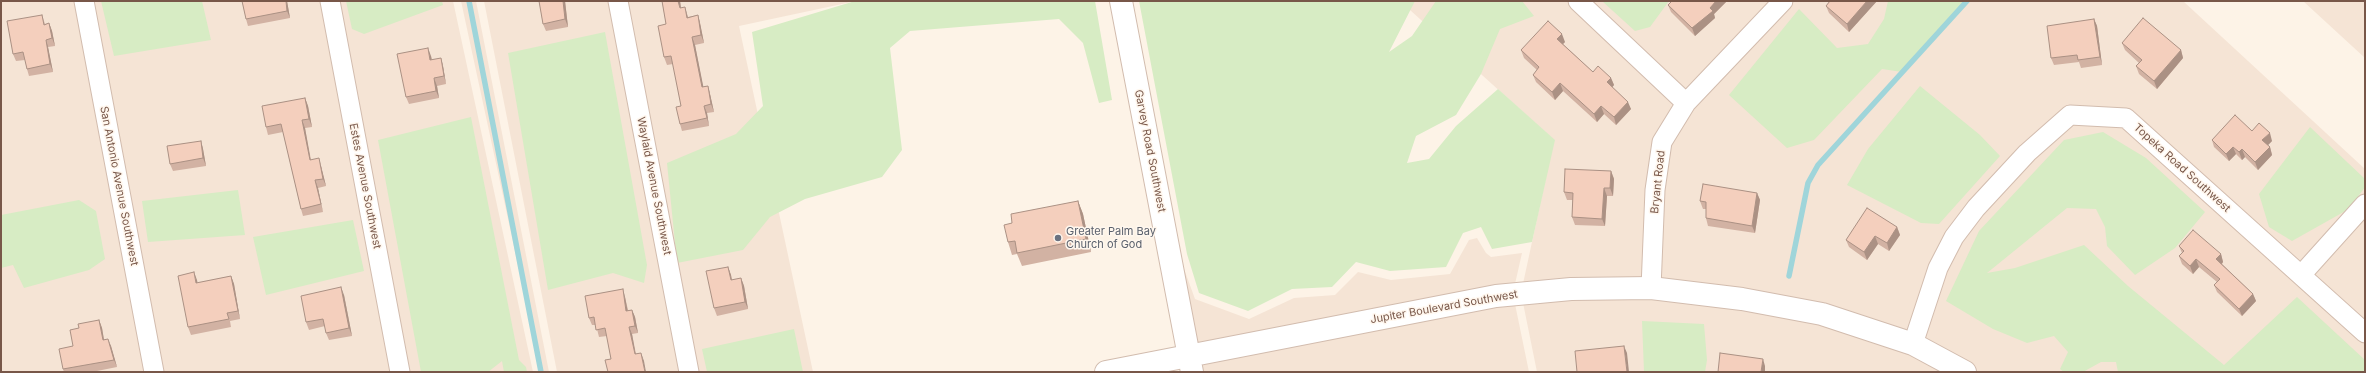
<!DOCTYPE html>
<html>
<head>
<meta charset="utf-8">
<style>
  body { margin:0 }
  #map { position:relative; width:2366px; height:373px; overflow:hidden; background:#fdf3e7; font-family:Inter,sans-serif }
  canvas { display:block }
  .frame { position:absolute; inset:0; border:2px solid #785749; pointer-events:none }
</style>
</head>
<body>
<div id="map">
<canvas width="2366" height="373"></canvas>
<div class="frame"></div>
</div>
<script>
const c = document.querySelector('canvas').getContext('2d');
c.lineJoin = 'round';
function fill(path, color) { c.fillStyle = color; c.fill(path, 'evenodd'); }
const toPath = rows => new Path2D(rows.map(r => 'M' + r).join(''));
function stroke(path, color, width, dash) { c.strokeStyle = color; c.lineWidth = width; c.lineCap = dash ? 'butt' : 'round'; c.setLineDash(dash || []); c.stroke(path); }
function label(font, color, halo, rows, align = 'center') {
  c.font = font + ' Inter,sans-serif'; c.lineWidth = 3; c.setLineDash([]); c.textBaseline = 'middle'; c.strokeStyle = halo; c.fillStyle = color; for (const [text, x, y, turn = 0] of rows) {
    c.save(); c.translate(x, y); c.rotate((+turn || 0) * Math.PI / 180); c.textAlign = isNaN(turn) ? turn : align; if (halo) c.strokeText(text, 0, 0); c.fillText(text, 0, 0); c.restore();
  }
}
const residential = toPath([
  [1,1,453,1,533,372,1,372],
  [461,1,476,1,549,372,541,372],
  [484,1,856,1,739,26,813,372,557,372],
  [1400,1,2183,1,2365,169,2365,372,1537,372,1521,293,1554,140],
  [2303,1,2365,1,2365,58],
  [1477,238,1486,253,1491,257,1522,253,1515,284,1196,344,1179,255,1195,299,1249,319,1294,298,1335,295,1358,272,1391,280,1450,274,1469,240],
  [1515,304,1529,372,1201,372,1199,364,1498,306]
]);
const green = toPath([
  [101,1,202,1,211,40,114,56],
  [346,1,442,1,443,5,364,34,352,29],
  [855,1,1095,1,1112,100,1099,103,1083,43,1059,19,910,31,890,48,902,150,882,177,805,199,770,217,743,250,677,263,667,163,736,134,763,106,752,32],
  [1139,1,1415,1,1389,52,1412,36,1436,1,1522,1,1534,16,1500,29,1481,74,1456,115,1416,136,1407,163,1429,159,1456,126,1498,89,1555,140,1532,242,1492,249,1481,227,1463,233,1446,267,1390,271,1356,262,1332,287,1292,289,1248,311,1199,293,1187,254],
  [1602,1,1669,1,1650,27,1635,31],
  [1888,1,1965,1,1902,72,1882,69,1814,140,1787,148,1729,95,1799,9,1837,48,1868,44,1884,19],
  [605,32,647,265,644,283,613,273,548,290,508,53],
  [1920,86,1980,135,2000,156,1939,224,1921,223,1847,185,1868,149],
  [471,117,519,360,526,367,527,372,504,372,502,361,488,372,421,372,378,140],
  [2310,127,2365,179,2365,187,2349,209,2292,241,2269,227,2259,194],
  [2103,132,2146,158,2205,212,2175,248,2135,275,2107,246,2105,227,2096,209,2067,208,1987,273,2015,268,2084,245,2128,286,2224,365,2297,297,2365,360,2365,372,2118,372,2116,362,2101,362,2083,372,2064,372,2060,369,2068,352,2054,336,2027,343,1993,329,1946,301,1979,231,2064,140],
  [238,190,245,235,148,242,142,201],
  [79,200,96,211,105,259,89,270,24,288,13,265,1,268,1,215],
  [353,220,364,271,266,295,253,237],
  [1642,321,1704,324,1707,360,1705,372,1644,372],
  [794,329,803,372,707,372,702,349]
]);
const stream = toPath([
  [469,1,541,372],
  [1789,276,1808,183,1818,165,1967,1]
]);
const minor = toPath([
  [84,1,154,372],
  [330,1,400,372],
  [618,1,689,372],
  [1578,1,1686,103],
  [2302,274,2365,204],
  [1651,288,1655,190,1662,142,1686,103,1783,1],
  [1913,344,1938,268,1954,237,1976,208,2027,153,2070,115,2126,118,2365,333]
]);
const tertiary = toPath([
  [1121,1,1192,372],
  [1106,372,1496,296,1571,289,1651,288,1742,299,1822,314,1913,344,1965,372]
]);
const wall = toPath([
  [242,1,287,1,290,18,248,26,246,19],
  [539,1,565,1,568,27,546,31,543,24],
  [662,1,680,1,681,8,687,14,688,17,698,15,700,23,704,43,695,45,703,87,708,86,710,94,714,112,707,113,709,126,682,131,680,124,681,106,673,64,667,65,664,57,666,24],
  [1672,1,1727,1,1714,14,1715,18,1695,36,1671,12,1668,5],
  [1830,1,1877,1,1849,32,1829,13,1826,6],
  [42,15,45,24,49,23,52,31,55,46,48,47,53,72,29,76,27,69,25,60,16,61,13,54],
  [2094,19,2097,26,2102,65,2081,68,2079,62,2054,65,2051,58],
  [1565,42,1563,44,1593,72,1611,78,1614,85,1612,87,1631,109,1616,125,1604,114,1597,122,1563,91,1555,100,1536,82,1533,75,1537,70,1524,58,1521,50],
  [2122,43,2181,50,2183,58,2157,89,2139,74,2136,66,2139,63,2125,50],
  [431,56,432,60,441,58,443,66,446,84,437,86,439,98,409,104,406,97],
  [305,98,308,106,312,127,305,128,311,160,321,166,326,186,318,188,323,212,303,216,301,209,283,132,268,135,266,127],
  [2252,131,2272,141,2268,145,2270,147,2272,155,2258,170,2245,157,2242,160,2236,154,2229,161,2214,147,2212,140],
  [201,141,203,149,206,166,173,171,170,164],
  [1611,171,1614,179,1613,196,1607,196,1605,226,1575,225,1572,217,1573,200,1567,200,1564,192],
  [1757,193,1760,200,1755,233,1708,226,1706,218,1706,209,1703,209,1700,201],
  [1078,201,1083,214,1091,252,1022,266,1017,254,1012,255,1008,242,1012,223],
  [1897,227,1900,235,1889,251,1878,244,1867,260,1849,247,1846,240],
  [2179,246,2221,254,2223,262,2222,264,2253,294,2256,301,2242,316,2217,292,2214,285,2217,282,2199,267,2193,274,2182,264,2179,256,2182,253],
  [728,267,731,275,732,280,741,278,744,286,748,309,717,316,714,308],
  [231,276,234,284,240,319,230,321,231,327,191,335,188,327,197,280,197,283],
  [344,295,352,336,329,340,326,333,325,326,309,330,306,322],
  [625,297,628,310,632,310,635,317,638,333,632,334,636,354,644,361,611,359,607,336,599,337,596,325,592,325,589,318],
  [99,320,102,328,104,339,111,346,117,367,92,372,64,372,63,369,73,346,79,328]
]);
const shadedWall = toPath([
  [286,1,287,1,290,18,287,11],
  [563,1,565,1,568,27,565,19],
  [678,1,680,1,682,16,680,8],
  [1716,1,1727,1,1714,14,1715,18,1695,36,1692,28],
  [1867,1,1877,1,1849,32,1847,24],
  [685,7,687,14,689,25,687,18],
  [698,15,700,23,704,43,701,35],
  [2094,19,2097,26,2102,65,2100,57],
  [49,23,52,31,55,46,52,38],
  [1562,34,1565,42,1560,47,1557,39],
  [692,37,695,45,705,95,702,87],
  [46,40,48,47,53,72,50,64],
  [428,48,431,56,433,68,430,60],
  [2181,50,2183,58,2157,89,2154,81],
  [441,58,443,66,446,84,444,76],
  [434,78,437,86,439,98,436,91],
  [1611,78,1614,85,1610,90,1607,82],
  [1560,83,1563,91,1555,100,1552,92],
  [708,86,710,94,714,112,711,104],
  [305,98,308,106,312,127,309,119],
  [1628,102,1631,109,1616,125,1614,117],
  [704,106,707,113,709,126],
  [1601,106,1604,114,1597,122,1594,114],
  [302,120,305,128,312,168,310,160],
  [2270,133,2272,141,2265,148,2262,140],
  [201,141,203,149,206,166,203,158],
  [2233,147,2236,154,2229,161,2226,154],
  [2270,147,2272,155,2258,170,2255,162],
  [2242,149,2245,157,2242,160,2239,152],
  [319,158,326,186,323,179],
  [1611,171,1614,179,1613,196,1610,188],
  [315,180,318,188,323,212],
  [1604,188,1607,196,1605,226,1602,219],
  [1757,193,1760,200,1755,233,1752,226],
  [1078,201,1083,214,1091,252,1086,239],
  [1897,227,1900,235,1889,251,1887,243],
  [1875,236,1878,244,1867,260,1864,252],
  [2221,254,2223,262,2219,267,2216,259],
  [2196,259,2199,267,2193,274,2190,266],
  [728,267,731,275,733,288,731,280],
  [194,272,197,280,199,290,196,283],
  [231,276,234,284,240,319,238,311],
  [741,278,744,286,748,309,745,302],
  [341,287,344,295,352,336,349,328],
  [623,289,625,297,629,318,626,311],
  [2253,294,2256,301,2242,316,2239,309],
  [632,310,635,317,638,333,635,326],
  [99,320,102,328,105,347,103,340],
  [629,327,632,334,637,362,635,354],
  [108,339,111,346,117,367,114,360],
  [1624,346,1627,353,1629,372,1627,372],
  [641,353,644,361,646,372,645,372],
  [1763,359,1765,366,1765,372,1761,372]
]);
const building = toPath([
  [242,1,286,1,287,11,246,19,242,1],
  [539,1,563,1,565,19,543,24,539,1],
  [662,1,678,1,680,8,685,7,687,18,698,15,701,35,692,37,702,87,708,86,711,104,704,106,707,118,680,124,676,107,681,106,671,56,664,57,658,26,666,24,662,1],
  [1672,1,1716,1,1710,8,1713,11,1692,28,1668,5,1672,1],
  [1830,1,1867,1,1847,24,1826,6,1830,1],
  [42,15,44,25,49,23,52,38,46,40,50,64,27,69,23,52,13,54,7,21,42,15],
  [2143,18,2181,50,2154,81,2136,66,2142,60,2122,43,2143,18],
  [2094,19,2100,57,2078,60,2077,55,2051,58,2047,26,2094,19],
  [1548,21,1562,34,1557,39,1593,72,1598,66,1611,78,1607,82,1628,102,1614,117,1601,106,1594,114,1560,83,1552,92,1533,75,1539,67,1521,50,1548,21],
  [428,48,430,60,441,58,444,76,434,78,436,91,406,97,397,54,428,48],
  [305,98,309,119,302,120,310,160,319,158,323,179,315,180,321,204,301,209,281,124,266,127,262,106,305,98],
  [2235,115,2252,131,2259,123,2270,133,2262,140,2270,147,2255,162,2242,149,2239,152,2233,147,2226,154,2212,140,2235,115],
  [201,141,203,158,170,164,167,146,201,141],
  [1565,169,1611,171,1610,188,1604,188,1602,219,1572,217,1573,193,1564,192,1565,169],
  [1703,184,1757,193,1752,226,1706,218,1706,202,1700,201,1703,184],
  [1078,201,1086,239,1017,253,1015,241,1008,242,1004,225,1012,223,1011,214,1078,201],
  [1867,208,1897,227,1887,243,1875,236,1864,252,1846,240,1867,208],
  [2193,230,2221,254,2216,259,2253,294,2239,309,2214,285,2220,279,2196,259,2190,266,2179,256,2184,251,2179,246,2193,230],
  [728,267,731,280,741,278,745,302,714,308,706,271,728,267],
  [194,272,196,283,231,276,238,311,227,313,229,319,188,327,178,276,194,272],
  [341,287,349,328,326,333,323,319,306,322,301,296,341,287],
  [623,289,626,311,632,310,635,326,629,327,635,354,641,353,645,372,608,372,605,360,611,359,605,328,596,330,594,317,589,318,585,296,623,289],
  [99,320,103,340,108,339,114,360,63,369,59,349,73,346,70,330,79,328,78,324,99,320],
  [1624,346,1627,372,1577,372,1575,351,1624,346],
  [1720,353,1763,359,1761,372,1718,372,1720,353]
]);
const markers = [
  [1058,238,4,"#6b7280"]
];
const streetNames = [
  ["Garvey Road Southwest",1150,151,79],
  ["Topeka Road Southwest",2182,168,42],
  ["Bryant Road",1658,182,-84],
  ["San Antonio Avenue Southwest",119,186,79],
  ["Estes Avenue Southwest",365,186,79],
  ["Waylaid Avenue Southwest",654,186,79],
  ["Jupiter Boulevard Southwest",1444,307,-10]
];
const worshipNames = [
  ["Greater Palm Bay",1066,232],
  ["Church of God",1066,245]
];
fill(residential, '#f5e4d5');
fill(green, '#d7ecc4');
stroke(stream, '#9fd5da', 5.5);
stroke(minor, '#d2bcae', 21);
stroke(tertiary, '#d2bcae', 24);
stroke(minor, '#fff', 19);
stroke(tertiary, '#fff', 22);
fill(wall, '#d2b2a3');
fill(shadedWall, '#ab9184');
fill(building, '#f4cfbd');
stroke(building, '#ab9184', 1);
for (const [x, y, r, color] of markers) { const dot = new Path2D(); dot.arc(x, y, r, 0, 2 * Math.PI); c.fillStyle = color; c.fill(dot); stroke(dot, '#fff7ee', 1.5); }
label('11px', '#785749', '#fff7ee', streetNames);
label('11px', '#5b616d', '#fff7ee', worshipNames, 'left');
</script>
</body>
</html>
